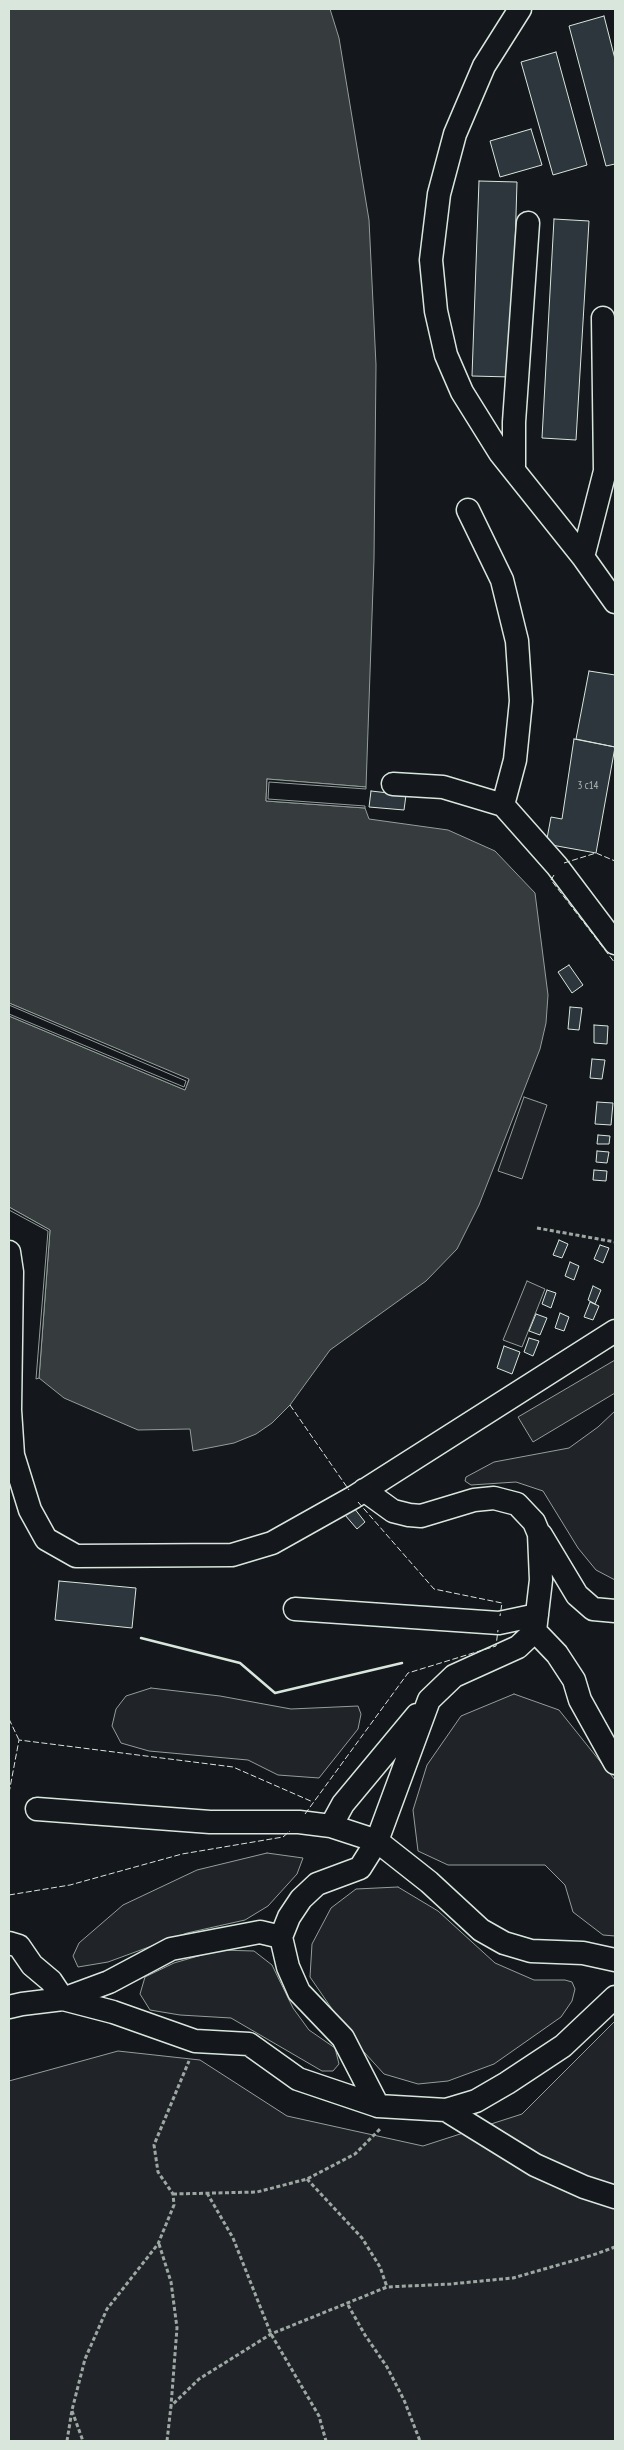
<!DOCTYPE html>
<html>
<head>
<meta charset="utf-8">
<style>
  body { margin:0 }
  #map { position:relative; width:624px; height:2450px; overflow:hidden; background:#14181c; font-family:"PT Sans Narrow",sans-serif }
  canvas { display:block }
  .frame { position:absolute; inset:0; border:10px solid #d8e6dc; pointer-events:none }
</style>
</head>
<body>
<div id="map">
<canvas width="624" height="2450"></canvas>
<div class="frame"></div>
</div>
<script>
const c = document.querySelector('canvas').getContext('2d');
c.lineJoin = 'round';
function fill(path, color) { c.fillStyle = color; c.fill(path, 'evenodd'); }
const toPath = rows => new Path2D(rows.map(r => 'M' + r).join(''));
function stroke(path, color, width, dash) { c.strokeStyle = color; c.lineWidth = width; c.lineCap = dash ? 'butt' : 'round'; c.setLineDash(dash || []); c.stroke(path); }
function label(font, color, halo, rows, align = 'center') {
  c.font = font + ' "PT Sans Narrow",sans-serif'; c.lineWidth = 4; c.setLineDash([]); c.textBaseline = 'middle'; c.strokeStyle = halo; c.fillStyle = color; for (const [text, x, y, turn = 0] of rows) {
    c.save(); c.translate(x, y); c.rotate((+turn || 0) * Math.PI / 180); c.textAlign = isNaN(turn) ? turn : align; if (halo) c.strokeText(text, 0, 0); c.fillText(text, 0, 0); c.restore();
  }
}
const green = toPath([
  [524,1097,547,1105,522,1179,498,1171,524,1097],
  [527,1281,545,1289,522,1347,503,1340,527,1281],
  [615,1411,615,1580,596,1570,578,1548,543,1491,516,1482,471,1485,465,1481,466,1477,494,1462,569,1448,598,1427,615,1411],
  [151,1688,220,1696,291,1709,358,1706,361,1714,358,1729,319,1778,278,1775,248,1760,149,1751,121,1743,112,1726,116,1709,126,1696,151,1688],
  [514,1694,559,1710,615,1780,615,1936,603,1935,573,1912,565,1885,545,1865,448,1865,418,1851,413,1810,427,1765,461,1716,514,1694],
  [267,1853,303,1858,297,1874,268,1906,245,1920,187,1933,108,1962,78,1967,73,1956,79,1943,123,1905,197,1870,267,1853],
  [398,1887,438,1911,495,1963,534,1980,565,1980,572,1982,575,1989,572,2001,561,2017,494,2064,448,2081,418,2084,384,2074,354,2041,310,1977,312,1944,331,1908,356,1889,398,1887],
  [219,1950,254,1951,272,1965,293,2008,309,2030,335,2048,339,2064,333,2071,322,2071,231,2018,180,2015,150,2010,140,1994,145,1977,174,1963,219,1950],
  [615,2021,615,2441,9,2441,9,2081,118,2051,200,2060,287,2116,423,2146,522,2114,615,2021]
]);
const parking = toPath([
  [615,1360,615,1393,533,1442,518,1417,615,1360]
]);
const water = toPath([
  [9,9,330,9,339,38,369,220,376,365,374,559,366,787,267,779,266,801,365,808,369,819,448,830,495,851,535,893,548,995,546,1023,540,1049,479,1205,457,1249,426,1281,330,1350,290,1405,272,1423,256,1434,234,1443,193,1451,190,1429,138,1430,64,1398,39,1378,50,1230,9,1207,9,1016,185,1090,189,1080,9,1003,9,9]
]);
const pier = toPath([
  [267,779,366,787,366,789,269,782,268,799,365,806,365,808,266,801,267,779],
  [9,1003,189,1079,185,1090,9,1016,9,1014,184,1087,186,1081,9,1005,9,1003],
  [9,1207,50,1230,39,1378,36,1379,48,1231,9,1210,9,1207]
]);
const building = toPath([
  [604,16,615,59,615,164,606,166,569,26,604,16],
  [556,52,587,165,553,175,521,62,556,52],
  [531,129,542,165,500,177,490,141,531,129],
  [479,181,517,182,511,377,472,376,479,181],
  [554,219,589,221,576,440,542,438,554,219],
  [589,671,615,675,615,747,576,739,589,671],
  [574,739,615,747,596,853,546,844,551,817,562,819,574,739],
  [371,791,406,795,404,810,369,807,371,791],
  [569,965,583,985,572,993,558,972,569,965],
  [570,1007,582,1008,579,1030,568,1029,570,1007],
  [594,1025,608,1026,607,1044,594,1043,594,1025],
  [592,1059,605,1060,602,1079,590,1078,592,1059],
  [597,1102,613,1103,611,1125,595,1124,597,1102],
  [598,1135,610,1136,609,1144,597,1144,598,1135],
  [597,1151,609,1152,607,1163,596,1162,597,1151],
  [594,1170,607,1171,606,1181,593,1180,594,1170],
  [559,1240,568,1244,562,1258,553,1255,559,1240],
  [600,1245,609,1248,603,1263,594,1259,600,1245],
  [570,1262,579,1266,574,1280,565,1276,570,1262],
  [593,1286,601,1290,595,1304,588,1300,593,1286],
  [547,1290,556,1293,551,1308,542,1304,547,1290],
  [590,1302,599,1306,593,1320,584,1317,590,1302],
  [560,1313,569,1317,564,1331,555,1328,560,1313],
  [536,1314,547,1318,540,1335,529,1331,536,1314],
  [529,1338,539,1341,533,1356,524,1352,529,1338],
  [504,1346,520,1352,512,1374,497,1368,504,1346],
  [354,1508,365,1522,357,1529,345,1515,354,1508],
  [59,1581,136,1588,132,1628,55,1620,59,1581]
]);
const path = toPath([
  [537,1228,615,1242],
  [307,2179,362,2238,380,2267,387,2287],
  [207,2193,233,2238,271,2334,319,2416,326,2441],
  [173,2194,257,2192,307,2179,355,2154,381,2128],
  [159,2244,171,2282,177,2328,171,2406],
  [348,2305,365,2335,387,2367,404,2400,420,2441],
  [72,2411,83,2441],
  [67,2441,72,2410,85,2359,107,2309,158,2244,174,2205,173,2194,158,2172,154,2145,189,2061],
  [167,2441,171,2406,199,2379,271,2334,387,2287,451,2284,513,2278,593,2255,615,2247]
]);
const minor = toPath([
  [520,9,484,66,455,134,439,194,431,260,436,311,446,355,462,392,500,453,583,557,615,602],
  [514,470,514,422,528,223],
  [468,510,502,580,517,641,521,701,515,760,503,805],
  [583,557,605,471,603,318],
  [393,784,443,787,503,805,557,866,615,943],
  [9,1252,12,1272,10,1410,13,1455,30,1510,46,1539,76,1556,232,1555,272,1543,354,1497,615,1331],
  [541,1535,577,1595,593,1609,615,1611],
  [295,1609,499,1623,537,1615],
  [535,1631,557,1654,574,1680,580,1700,615,1763],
  [37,1809,210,1822,299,1822,331,1826,377,1841,429,1700,454,1676,518,1647,535,1631,541,1580,539,1534,534,1522,517,1504,494,1498,474,1500,421,1516,409,1515,393,1511,364,1490],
  [331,1826,343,1804,417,1715],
  [9,1943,19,1946,32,1965,51,1981,63,1999,22,2004,9,2007],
  [63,1999,113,2012,195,2041,249,2044,298,2079,378,2106,446,2110,535,2165,584,2187,615,2197],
  [63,1999,109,1982,171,1949,260,1932,281,1937],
  [378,2106,343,2038,299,1992,288,1967,281,1937,289,1917,301,1899,317,1884,360,1868,377,1841,429,1882,481,1930,504,1943,531,1951,583,1953,615,1960],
  [446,2110,476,2101,507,2083,563,2046,615,1997]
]);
const fence = toPath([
  [564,863,596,853,615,861],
  [554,875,551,880,615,963],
  [290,1405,349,1490],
  [358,1502,434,1589,502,1603,500,1616],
  [9,1719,19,1740],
  [9,1793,19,1740,233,1767,313,1802],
  [305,1814,408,1673,496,1646,498,1630],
  [9,1895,70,1885,182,1854,283,1837,290,1831]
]);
const wall = toPath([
  [141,1638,240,1663,275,1693,402,1663]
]);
const numberNames = [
  ["3 с14",588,786]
];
fill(green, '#202428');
stroke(green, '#939e99', 1);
fill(parking, '#24282b');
stroke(parking, '#939e99', 1);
fill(water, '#363b3e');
stroke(water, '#939e99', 1);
fill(pier, '#14181c');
stroke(pier, '#939e99', 1);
fill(building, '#2c363c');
stroke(building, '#d8e6dc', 1);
stroke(minor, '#d8e6dc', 25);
stroke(path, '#9da8a2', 3, [4, 2.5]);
stroke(minor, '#14181c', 22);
stroke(fence, '#d8e6dc', 1, [6, 2.5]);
stroke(wall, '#d8e6dc', 2.5);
label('11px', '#adbab4', null, numberNames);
</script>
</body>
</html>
